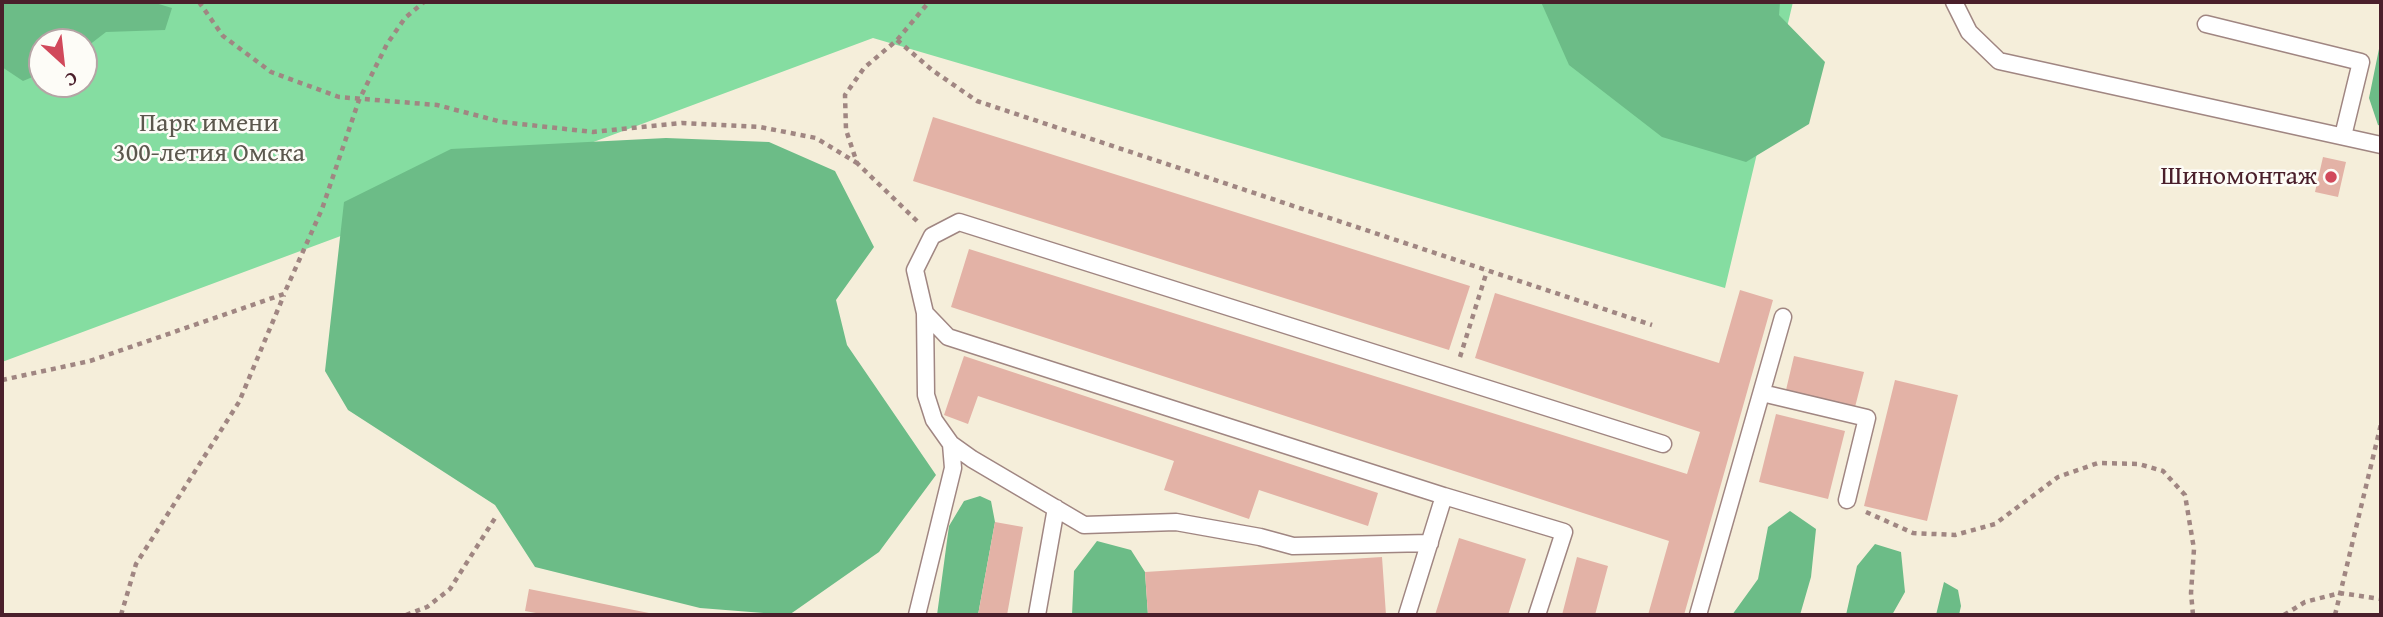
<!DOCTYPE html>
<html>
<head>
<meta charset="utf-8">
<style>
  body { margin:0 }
  #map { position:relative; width:2383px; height:617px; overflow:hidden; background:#f5eeda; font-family:"Gentium Book Plus",serif }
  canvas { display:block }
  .frame { position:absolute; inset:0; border:4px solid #4a1f2b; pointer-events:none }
  .north { position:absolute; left:28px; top:28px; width:70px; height:70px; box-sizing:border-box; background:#fdfcf7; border:2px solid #b5a4a5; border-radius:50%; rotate:153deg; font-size:19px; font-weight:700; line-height:28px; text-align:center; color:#4a1f2b }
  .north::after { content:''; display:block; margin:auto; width:24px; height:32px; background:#d1495b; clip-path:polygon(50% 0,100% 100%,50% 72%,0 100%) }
</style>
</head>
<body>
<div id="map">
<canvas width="2383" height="617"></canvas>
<div class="frame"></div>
<div class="north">С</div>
</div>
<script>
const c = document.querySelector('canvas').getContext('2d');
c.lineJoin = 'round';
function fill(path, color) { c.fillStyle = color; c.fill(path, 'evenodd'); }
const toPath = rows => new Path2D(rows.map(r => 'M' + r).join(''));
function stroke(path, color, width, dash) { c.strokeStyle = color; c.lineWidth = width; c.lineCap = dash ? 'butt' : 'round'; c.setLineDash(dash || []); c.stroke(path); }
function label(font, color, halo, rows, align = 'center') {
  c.font = font + ' "Gentium Book Plus",serif'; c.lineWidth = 5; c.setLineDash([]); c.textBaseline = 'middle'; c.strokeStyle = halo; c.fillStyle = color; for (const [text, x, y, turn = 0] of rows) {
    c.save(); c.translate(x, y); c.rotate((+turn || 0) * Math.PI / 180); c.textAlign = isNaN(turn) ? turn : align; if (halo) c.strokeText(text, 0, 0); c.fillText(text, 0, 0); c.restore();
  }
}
const green = toPath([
  [2,2,1793,2,1725,288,873,38,2,362],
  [42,42,84,42,84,84,42,84]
]);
const forest = toPath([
  [2,2,152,2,172,8,165,30,106,32,84,49,84,42,42,42,42,73,23,81,2,67],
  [1541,2,1780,2,1779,15,1825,62,1809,124,1746,162,1662,137,1569,65],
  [2381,39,2381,126,2378,125,2369,98],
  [666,138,769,142,835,171,874,247,836,300,847,345,936,475,879,552,789,615,700,608,535,567,495,505,348,410,325,371,344,202,451,149],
  [980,496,991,501,995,522,978,615,937,615,949,526,964,501],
  [1790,511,1816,529,1811,577,1800,615,1732,615,1758,579,1768,527],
  [1097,541,1131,550,1145,572,1148,615,1072,615,1074,571],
  [1875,544,1901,552,1905,592,1892,615,1846,615,1857,566],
  [1944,582,1958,590,1961,606,1959,615,1936,615]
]);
const building = toPath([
  [933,117,1470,286,1449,350,913,181],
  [2323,157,2346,162,2338,197,2315,192],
  [969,249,1687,474,1700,432,1475,358,1495,293,1719,363,1740,290,1773,300,1684,615,1648,615,1669,541,951,307],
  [964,356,1378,493,1368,526,1259,490,1249,519,1164,490,1174,461,978,396,968,424,944,415],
  [1794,356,1864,372,1855,407,1786,390],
  [1895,380,1958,395,1927,521,1864,506],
  [1776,414,1845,431,1828,499,1759,482],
  [995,522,1023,527,1007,615,978,615],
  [1459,538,1526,559,1508,615,1435,615],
  [1382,557,1386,615,1148,615,1145,572],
  [1577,557,1608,566,1595,615,1562,615],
  [529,589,654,614,654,615,547,615,525,611]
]);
const path = toPath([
  [199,2,223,36,271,72,339,97,437,105,502,122,593,132,682,123,760,127,816,138,857,163],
  [897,40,932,70,977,101,1652,325],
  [917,221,857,163,846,130,845,95,864,68,897,40,929,2],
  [1460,357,1487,271],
  [2,380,90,361,284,294,322,209,359,100,387,44,405,18,424,2],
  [1866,512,1913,533,1955,535,1995,524,2058,477,2098,463,2139,464,2163,471,2185,495,2194,549,2191,593,2193,615],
  [121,615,136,564,239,402,284,295],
  [406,615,427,607,450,589,497,515],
  [2284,615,2305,602,2340,593,2381,599],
  [2335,615,2381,424]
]);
const lane = toPath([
  [1954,2,1969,32,1999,61,2381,145],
  [2206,24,2361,62,2343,136],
  [925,313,926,395,934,420,951,444,972,459,1084,525,1176,522,1260,537,1293,546,1430,543],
  [1762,393,1867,418,1847,500],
  [1444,496,948,337,925,313,915,270,932,236,959,222,1663,444],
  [917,615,953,468,951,444],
  [1037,615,1056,508],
  [1407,615,1444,496,1564,532,1537,615],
  [1698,615,1783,317]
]);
const markers = [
  [2331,177,7,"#d1495b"]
];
const parkNames = [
  ["Парк имени",209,124],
  ["300-летия Омска",209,154]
];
const poiNames = [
  ["Шиномонтаж",2317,177]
];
fill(green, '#85dda1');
fill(forest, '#6cbc87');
fill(building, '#e3b2a6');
stroke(lane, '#a08682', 19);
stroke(path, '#a08682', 4.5, [5, 5]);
stroke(lane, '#fff', 16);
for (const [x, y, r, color] of markers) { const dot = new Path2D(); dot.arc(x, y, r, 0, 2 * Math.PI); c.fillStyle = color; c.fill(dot); stroke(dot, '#fdfcf7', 2.5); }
label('26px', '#5c584e', '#fdfcf7', parkNames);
label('26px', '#4a1f2b', '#fdfcf7', poiNames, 'right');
</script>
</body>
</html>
